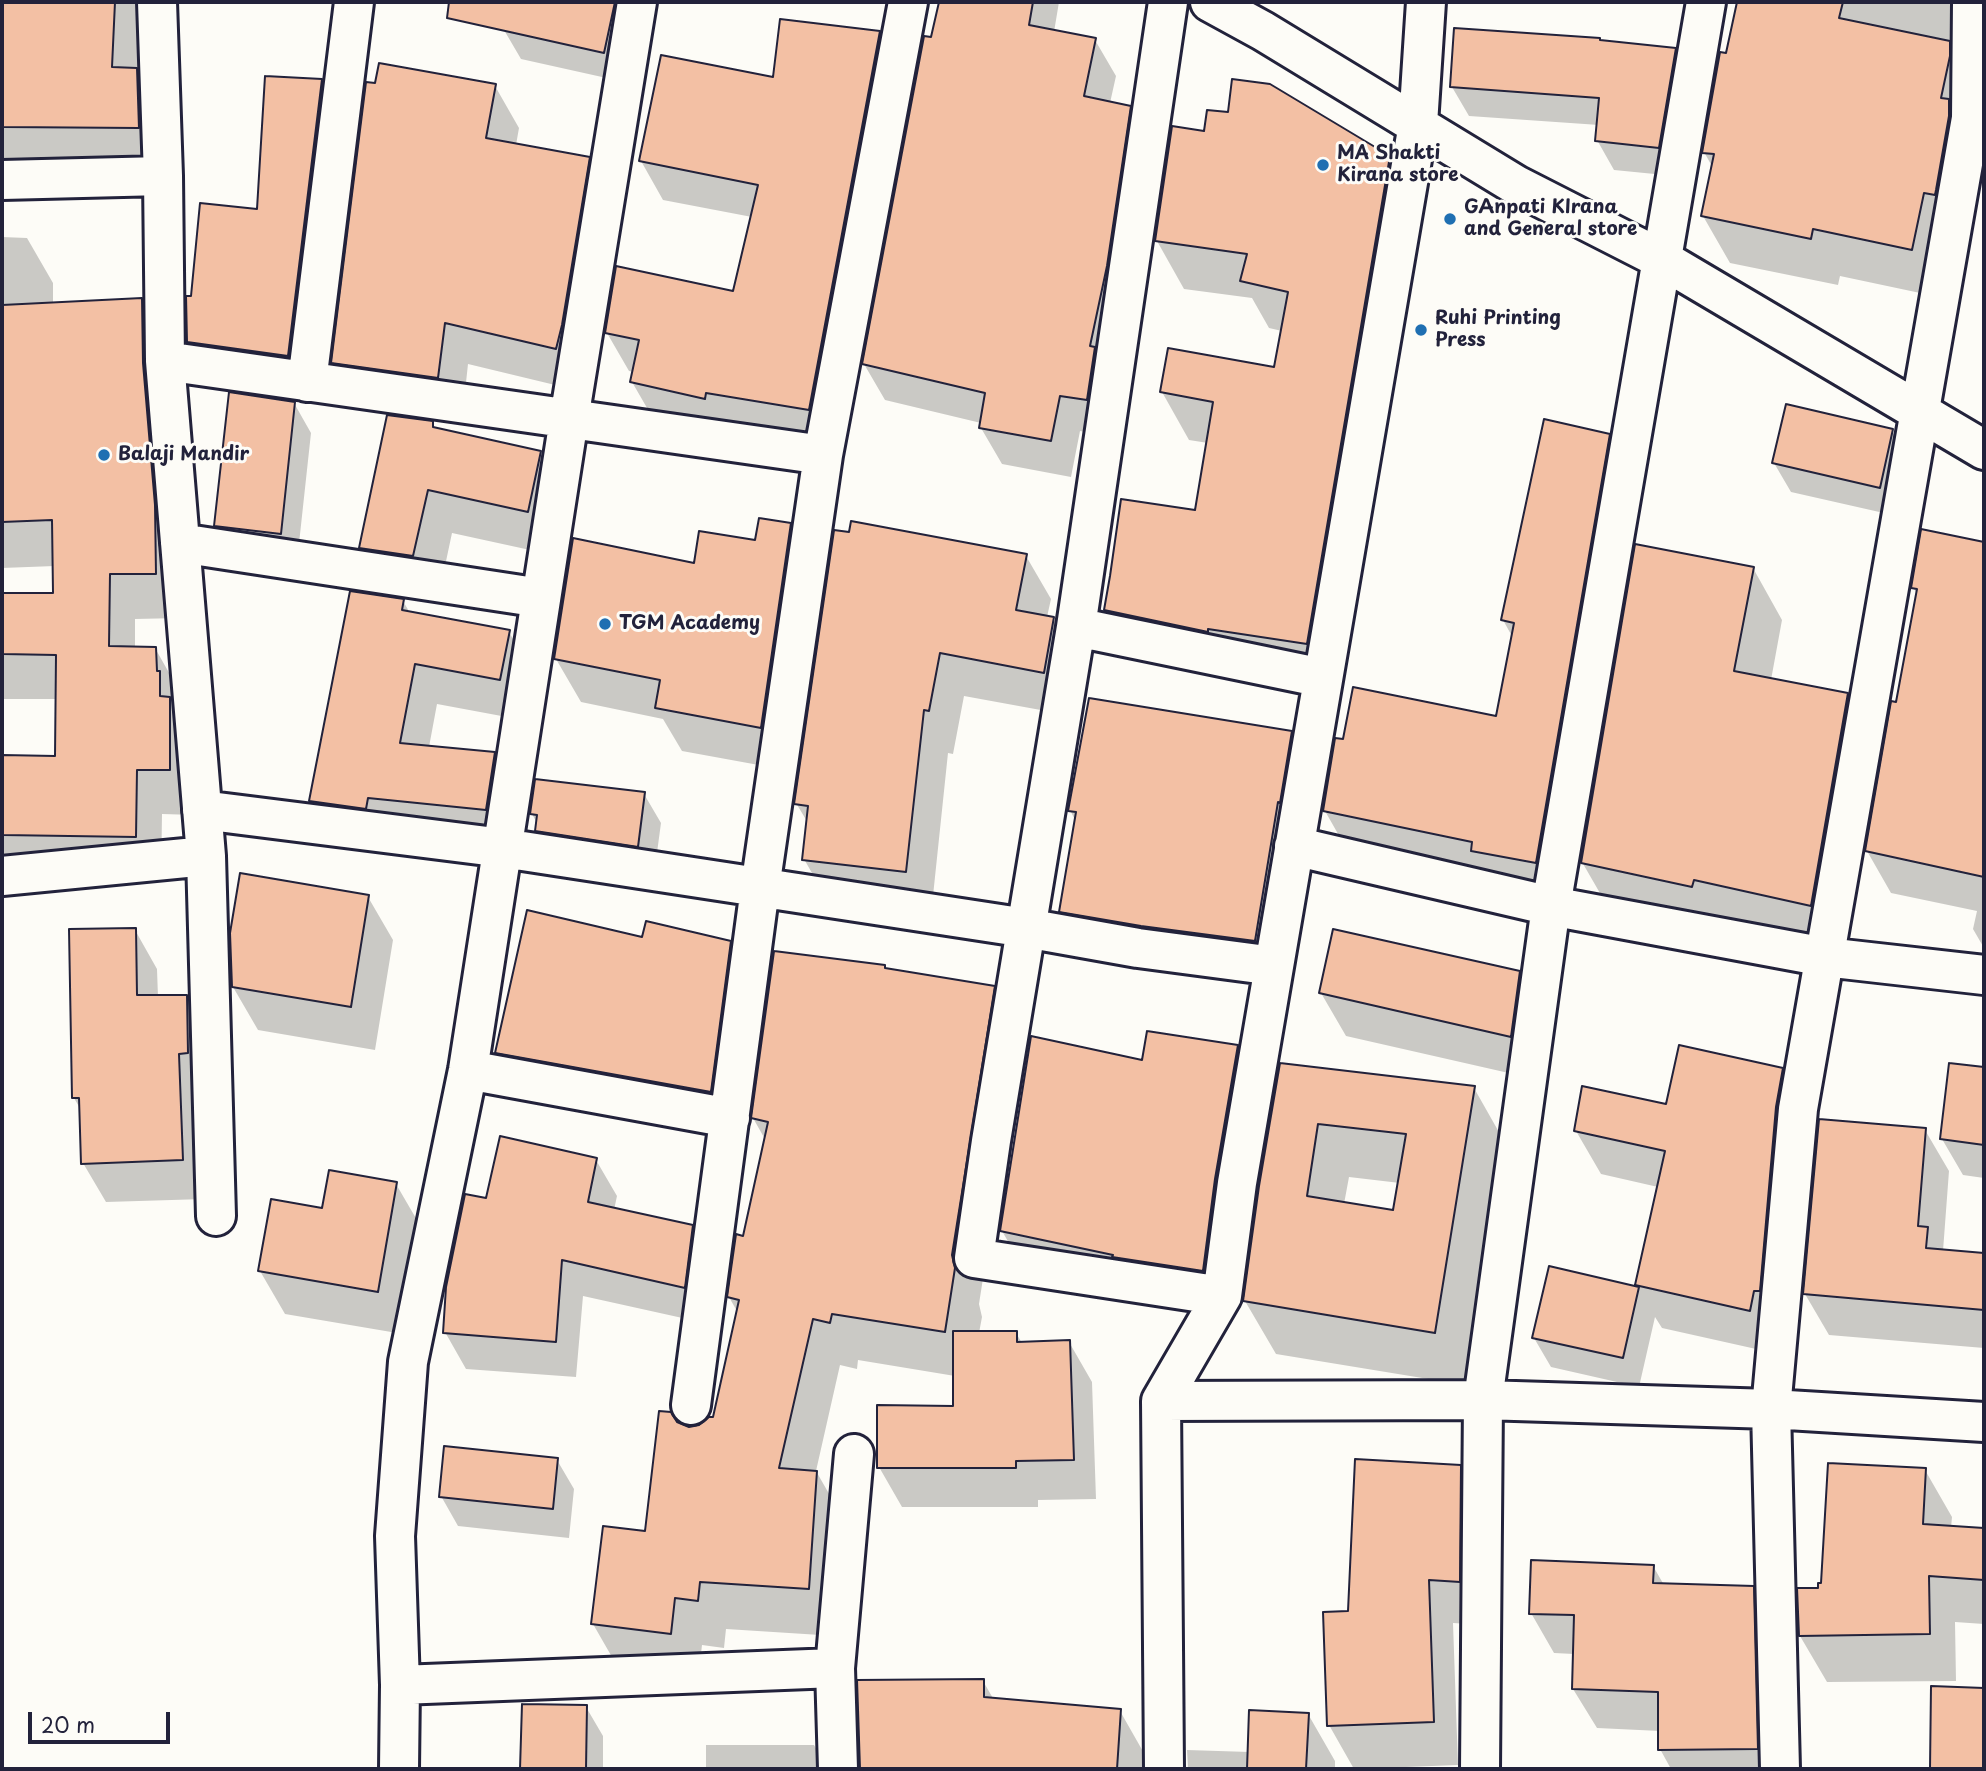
<!DOCTYPE html>
<html>
<head>
<meta charset="utf-8">
<style>
  body { margin:0 }
  #map { position:relative; width:1986px; height:1771px; overflow:hidden; background:#fdfcf7; font-family:"Playpen Sans",sans-serif }
  canvas { display:block }
  .frame { position:absolute; inset:0; border:4px solid #22223b; pointer-events:none }
  .scale { position:absolute; left:28px; top:1712px; width:142px; height:32px; box-sizing:border-box; border:4px solid #22223b; border-top:0; padding-left:9px; font-size:21px; line-height:24px; white-space:nowrap; color:#22223b; -webkit-text-stroke:5px #fdfcf7; paint-order:stroke }
</style>
</head>
<body>
<div id="map">
<canvas width="1986" height="1771"></canvas>
<div class="frame"></div>
<div class="scale">20 m</div>
</div>
<script>
const c = document.querySelector('canvas').getContext('2d');
c.lineJoin = 'round';
function fill(path, color) { c.fillStyle = color; c.fill(path, 'evenodd'); }
const toPath = rows => new Path2D(rows.map(r => 'M' + r).join(''));
function stroke(path, color, width, dash) { c.strokeStyle = color; c.lineWidth = width; c.lineCap = dash ? 'butt' : 'round'; c.setLineDash(dash || []); c.stroke(path); }
function label(font, color, halo, rows, align = 'center') {
  c.font = font + ' "Playpen Sans",sans-serif'; c.lineWidth = 6; c.setLineDash([]); c.textBaseline = 'middle'; c.strokeStyle = halo; c.fillStyle = color; for (const [text, x, y, turn = 0] of rows) {
    c.save(); c.translate(x, y); c.rotate((+turn || 0) * Math.PI / 180); c.textAlign = isNaN(turn) ? turn : align; if (halo) c.strokeText(text, 0, 0); c.fillText(text, 0, 0); c.restore();
  }
}
const shadow = toPath([
  [2,2,143,2,140,76,164,117,166,175,2,192],
  [511,2,625,2,620,81,521,59,504,30],
  [940,2,1059,2,1054,32,1095,40,1116,76,1110,103,1130,107,1151,144,1108,436,1080,431,1071,477,1002,464,981,428,981,423,885,400,864,364],
  [1754,2,1984,2,1939,297,1840,276,1838,285,1730,263,1703,216,1713,168,1704,152,1728,55],
  [879,32,902,71,831,448,654,420,632,382,634,372,629,371,607,333,734,293,752,217,663,200,641,161,775,79],
  [1675,49,1692,79,1675,176,1614,170,1597,140,1599,125,1469,116,1452,87],
  [321,81,338,110,304,385,205,371,188,342,193,297,258,211],
  [495,86,519,128,516,145,588,159,613,201,580,391,468,364,462,420,358,405,333,362],
  [1389,158,1417,205,1334,691,1133,658,1105,610,1197,511,1208,443,1189,440,1162,392,1275,369,1282,331,1269,328,1252,298,1184,289,1157,241],
  [2,237,27,238,53,283,53,304,141,300,168,345,181,618,135,619,135,648,155,648,181,694,195,815,162,814,161,881,2,879,2,757,57,758,58,699,2,699,2,595,55,595,55,566,2,568],
  [294,403,311,433,297,562,233,555,216,525],
  [432,423,436,429,540,453,565,496,553,555,452,533,438,599,386,591,361,548],
  [1892,431,1909,460,1897,516,1791,492,1774,463],
  [1609,435,1634,479,1561,905,1350,855,1325,811,1344,741,1497,719,1513,638,1503,620],
  [790,524,815,568,786,770,682,751,663,719,581,702,556,659,696,565,756,542],
  [1923,531,1984,544,1984,948,1973,929,1977,911,1891,893,1867,851,1897,704,1917,594,1913,587],
  [1026,556,1051,599,1047,617,1053,618,1078,662,1068,715,964,696,953,754,948,753,931,915,829,903,804,859,808,823,796,803],
  [1753,568,1782,620,1771,680,1847,695,1877,746,1840,957,1612,914,1582,862],
  [403,601,410,613,509,632,532,672,523,720,437,704,429,747,494,754,518,795,509,850,334,842,311,801],
  [1291,732,1316,776,1279,984,1086,955,1061,911,1076,822,1070,810],
  [644,794,661,823,654,875,554,860,537,830,538,825,532,814],
  [368,897,393,940,375,1050,258,1030,233,987],
  [135,930,157,969,158,997,186,997,209,1036,205,1199,106,1202,83,1163,81,1110,74,1098],
  [643,939,730,943,751,980,732,1129,519,1090,497,1052],
  [884,966,886,970,993,987,1021,1034,979,1304,982,1317,979,1333,1016,1333,1022,1343,1069,1342,1092,1382,1096,1499,1038,1500,1038,1507,902,1507,879,1467,955,1407,955,1376,858,1360,857,1369,840,1365,816,1471,844,1520,836,1636,726,1629,724,1648,702,1645,698,1681,620,1671,593,1624,647,1533,676,1423,689,1428,699,1427,714,1419,738,1313,729,1297,766,1141,753,1118],
  [1519,973,1544,1017,1535,1079,1346,1036,1321,993],
  [1237,1046,1259,1084,1224,1308,1024,1269,1002,1231,1144,1062],
  [1281,1065,1474,1088,1504,1141,1465,1385,1276,1354,1245,1301],
  [1349,1177,1400,1183,1395,1212,1344,1204],
  [1951,1065,1984,1069,1984,1178,1963,1175,1942,1139],
  [1782,1070,1807,1113,1774,1353,1662,1328,1655,1317,1639,1387,1551,1367,1534,1338,1550,1268,1639,1288,1636,1284,1658,1187,1601,1174,1576,1131,1668,1106],
  [1925,1130,1949,1171,1943,1251,1984,1255,1984,1348,1829,1335,1805,1294],
  [596,1160,617,1196,614,1210,692,1226,713,1263,705,1323,583,1296,576,1377,466,1369,445,1332],
  [396,1184,421,1227,403,1334,285,1314,260,1271,324,1210],
  [557,1460,574,1489,569,1538,458,1526,441,1496],
  [1460,1467,1485,1510,1484,1625,1453,1623,1458,1765,1354,1769,1329,1725,1349,1612],
  [1925,1470,1952,1517,1951,1528,1984,1530,1984,1624,1955,1622,1956,1681,1827,1682,1800,1636,1820,1590],
  [1653,1566,1664,1585,1753,1588,1776,1628,1779,1769,1671,1769,1660,1749,1660,1731,1597,1728,1573,1689,1574,1654,1554,1653,1531,1613],
  [983,1681,994,1700,1120,1711,1153,1769,862,1769,859,1682],
  [1933,1688,1984,1690,1984,1769,1931,1769],
  [523,1706,586,1707,603,1736,603,1769,522,1769],
  [1308,1714,1335,1761,1335,1769,1188,1769,1187,1750,1250,1752],
  [706,1745,814,1745,828,1769,706,1769]
]);
const building = toPath([
  [2,2,115,2,112,67,137,68,139,128,2,127,2,2],
  [449,2,615,2,604,53,447,18,449,2],
  [939,2,1033,2,1029,25,1096,38,1084,96,1131,106,1107,266,1090,346,1095,347,1087,400,1060,396,1051,441,979,428,985,393,862,364,924,36,931,37,939,2],
  [1737,2,1843,2,1839,18,1950,41,1950,56,1941,98,1949,99,1949,116,1936,190,1935,195,1924,193,1912,250,1813,229,1811,239,1701,216,1714,154,1702,153,1720,52,1726,53,1737,2],
  [780,19,880,31,809,410,706,393,705,399,630,382,639,340,605,333,616,266,733,291,758,185,639,161,661,55,773,77,780,19],
  [1454,28,1600,38,1600,40,1676,48,1659,148,1595,141,1599,98,1450,87,1454,28],
  [379,63,496,84,486,138,590,157,562,325,556,349,445,323,438,378,331,363,366,82,375,83,379,63],
  [265,76,322,79,288,356,187,342,186,296,191,296,200,203,257,209,265,76],
  [1232,79,1270,84,1390,156,1307,644,1208,629,1208,632,1104,610,1110,576,1121,499,1195,510,1213,402,1160,392,1168,348,1274,367,1288,292,1240,281,1247,254,1155,241,1172,126,1204,131,1207,110,1228,112,1232,79],
  [142,298,143,363,155,505,156,574,110,574,109,646,156,647,157,671,160,671,160,696,170,697,170,770,137,770,136,837,2,835,2,755,55,756,56,655,2,654,2,593,53,593,52,520,2,522,2,305,142,298],
  [229,392,295,402,281,534,214,526,229,392],
  [1786,404,1893,429,1880,488,1772,463,1786,404],
  [387,415,433,421,433,427,541,451,528,512,428,490,413,556,359,548,387,415],
  [1544,419,1610,434,1536,863,1471,851,1472,842,1323,811,1335,738,1343,739,1353,687,1496,716,1514,623,1501,620,1544,419],
  [759,518,791,523,761,728,655,708,660,680,554,659,573,538,694,563,699,531,755,540,759,518],
  [851,521,1027,554,1016,610,1054,617,1044,673,940,653,929,711,924,710,906,872,802,860,808,806,794,804,834,530,849,532,851,521],
  [1921,529,1984,542,1984,877,1865,851,1891,701,1896,702,1917,589,1911,588,1921,529],
  [1635,544,1754,567,1734,671,1848,693,1811,906,1694,880,1692,887,1581,863,1635,544],
  [350,591,404,599,402,610,510,630,500,680,415,664,400,743,495,752,486,810,368,798,366,809,309,801,350,591],
  [1089,698,1292,731,1280,803,1278,802,1255,941,1141,926,1059,912,1076,812,1068,811,1089,698],
  [535,779,645,792,638,847,535,831,537,815,530,814,535,779],
  [240,873,369,895,351,1007,232,987,230,933,240,873],
  [527,910,642,937,646,921,731,941,711,1092,495,1053,527,910],
  [136,928,137,995,187,995,188,1053,179,1054,183,1160,81,1164,79,1098,72,1098,69,929,136,928],
  [1333,929,1520,971,1511,1037,1319,993,1333,929],
  [774,951,885,965,885,968,995,986,952,1255,955,1268,945,1332,832,1314,830,1323,813,1319,779,1468,817,1471,809,1589,700,1582,698,1601,675,1598,671,1634,591,1624,603,1526,645,1531,659,1411,671,1412,677,1422,689,1427,699,1425,709,1417,713,1417,739,1300,727,1297,736,1234,743,1236,768,1122,751,1118,774,951],
  [1147,1031,1238,1045,1215,1179,1203,1271,1112,1257,1113,1255,1000,1231,1031,1036,1142,1060,1147,1031],
  [1679,1045,1783,1068,1776,1107,1760,1291,1754,1291,1750,1311,1635,1285,1665,1151,1574,1131,1582,1086,1666,1104,1679,1045],
  [1280,1063,1475,1086,1435,1333,1243,1301,1259,1186,1280,1063],
  [1318,1124,1406,1134,1393,1210,1307,1196,1318,1124],
  [1949,1063,1984,1067,1984,1145,1940,1139,1949,1063],
  [1819,1119,1926,1128,1918,1226,1928,1227,1926,1248,1984,1253,1984,1310,1803,1294,1819,1119],
  [500,1136,597,1158,588,1202,693,1225,685,1288,562,1260,556,1342,443,1333,446,1287,465,1194,486,1198,500,1136],
  [329,1170,397,1182,378,1292,258,1271,271,1199,322,1208,329,1170],
  [1549,1266,1639,1287,1623,1358,1532,1338,1549,1266],
  [953,1331,1017,1331,1017,1342,1070,1340,1074,1460,1016,1461,1016,1468,877,1468,877,1405,953,1406,953,1331],
  [444,1446,558,1458,553,1509,439,1497,444,1446],
  [1355,1459,1461,1465,1460,1582,1429,1580,1434,1722,1327,1726,1323,1612,1348,1611,1355,1459],
  [1828,1463,1926,1468,1923,1524,1984,1528,1984,1580,1929,1576,1930,1634,1799,1636,1797,1588,1818,1588,1818,1583,1821,1583,1828,1463],
  [1531,1560,1654,1565,1653,1583,1754,1586,1758,1749,1658,1750,1658,1692,1572,1689,1574,1615,1529,1614,1531,1560],
  [984,1679,984,1697,1121,1709,1117,1769,860,1769,857,1680,984,1679],
  [1931,1686,1984,1688,1984,1769,1930,1769,1931,1686],
  [522,1704,587,1705,586,1769,520,1769,522,1704],
  [1249,1710,1309,1713,1306,1769,1247,1769,1249,1710]
]);
const street = toPath([
  [1168,2,1076,627,991,1141,974,1258,1222,1296],
  [1210,2,1263,31,1516,185,1663,260,1984,450],
  [2,180,163,176],
  [165,361,823,455,908,2],
  [307,382,354,2],
  [180,543,541,598],
  [1076,627,1323,678],
  [202,810,503,848,1026,928,1138,948,1274,966],
  [1294,846,1551,906,1825,957,1984,975],
  [206,856,216,1216],
  [2,876,206,856,165,361,163,176,157,2],
  [468,1070,730,1118],
  [1161,1401,1483,1400,1771,1409,1984,1422],
  [691,1405,760,888,823,455],
  [400,1685,835,1668],
  [399,1769,400,1685,395,1536,408,1362,468,1070,569,419,637,2],
  [838,1769,835,1668,854,1454],
  [1164,1769,1161,1401,1222,1296,1237,1183,1418,124,1426,2],
  [1480,1769,1483,1400,1551,906,1706,2],
  [1780,1769,1771,1409,1798,1109,1971,118,1972,2]
]);
const markers = [
  [1323,165,7,"#1f6fb2"],
  [1450,219,7,"#1f6fb2"],
  [1421,330,7,"#1f6fb2"],
  [104,455,7,"#1f6fb2"],
  [605,624,7,"#1f6fb2"]
];
const poiNames = [
  ["MA Shakti",1337,154],
  ["Kirana store",1337,176],
  ["GAnpati KIrana",1464,208],
  ["and General store",1464,230],
  ["Ruhi Printing",1435,319],
  ["Press",1435,341],
  ["Balaji Mandir",118,455],
  ["TGM Academy",619,624]
];
fill(shadow, '#0003');
fill(building, '#f3c0a4');
stroke(building, '#22223b', 2);
stroke(street, '#22223b', 44);
stroke(street, '#fdfcf7', 38);
for (const [x, y, r, color] of markers) { const dot = new Path2D(); dot.arc(x, y, r, 0, 2 * Math.PI); c.fillStyle = color; c.fill(dot); stroke(dot, '#fdfcf7', 2.5); }
label('bold 19px', '#22223b', '#fdfcf7', poiNames, 'left');
</script>
</body>
</html>
